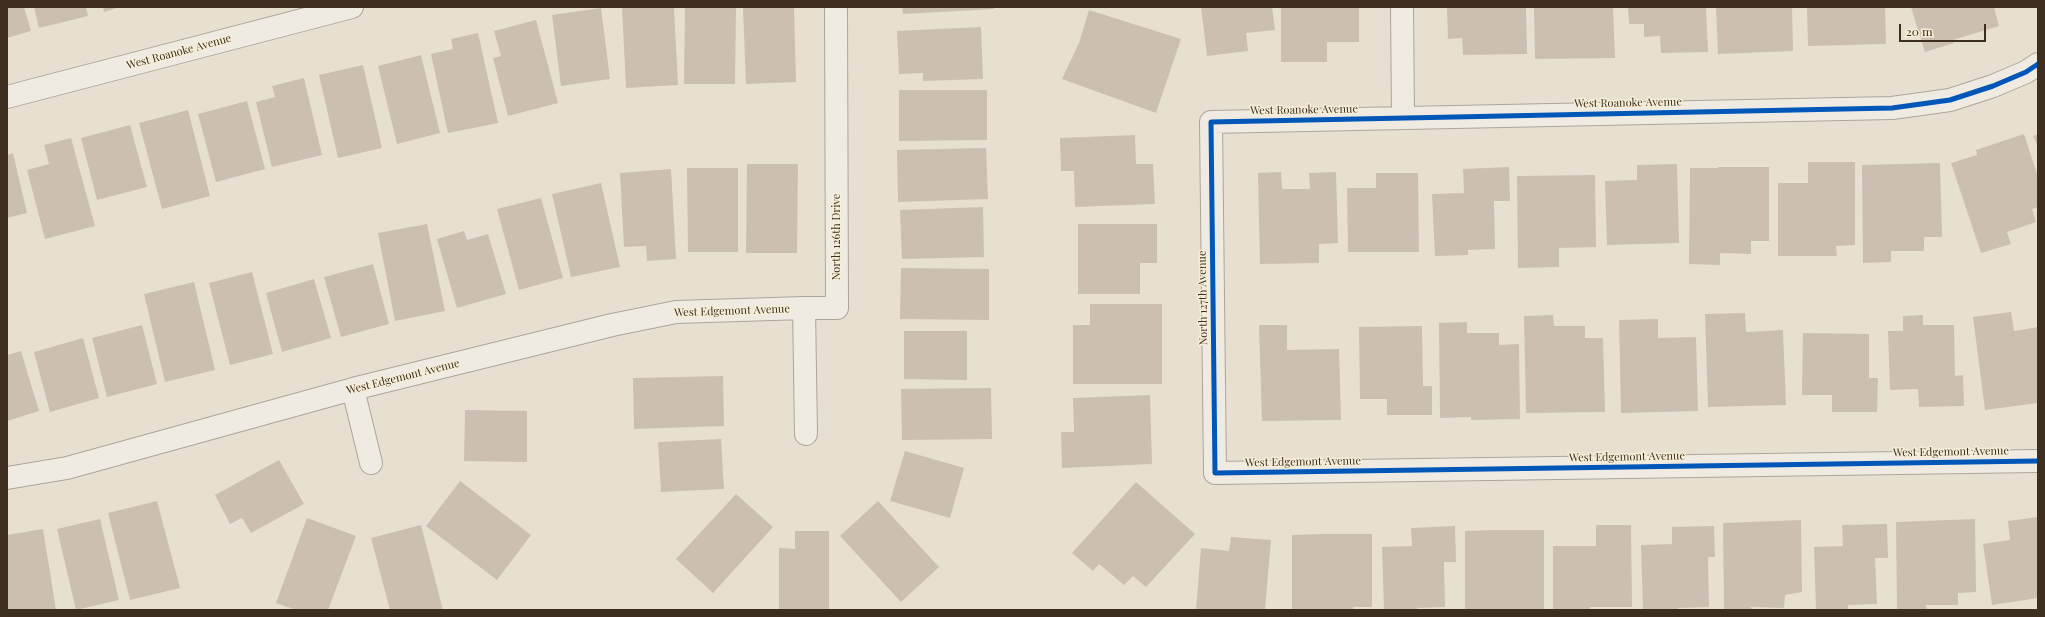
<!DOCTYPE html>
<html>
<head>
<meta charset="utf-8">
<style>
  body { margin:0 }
  #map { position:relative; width:2045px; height:617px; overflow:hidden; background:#e7e0d1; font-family:"Playfair Display",serif }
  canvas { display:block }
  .frame { position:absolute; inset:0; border:8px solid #3d2e20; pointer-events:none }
  .scale { position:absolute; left:1899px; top:24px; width:87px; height:18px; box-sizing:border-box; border:2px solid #3d2e20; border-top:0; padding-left:5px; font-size:12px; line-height:14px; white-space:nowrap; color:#3d2e20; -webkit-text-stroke:3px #f7eed8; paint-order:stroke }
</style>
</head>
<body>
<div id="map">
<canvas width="2045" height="617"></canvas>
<div class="frame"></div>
<div class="scale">20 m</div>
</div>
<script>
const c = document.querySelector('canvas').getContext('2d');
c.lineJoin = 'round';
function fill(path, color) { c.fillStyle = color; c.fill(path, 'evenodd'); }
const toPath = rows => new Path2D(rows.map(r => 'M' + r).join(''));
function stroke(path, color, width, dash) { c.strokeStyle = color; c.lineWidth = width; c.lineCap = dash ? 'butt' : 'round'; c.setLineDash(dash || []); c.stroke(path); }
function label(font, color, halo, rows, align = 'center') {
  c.font = font + ' "Playfair Display",serif'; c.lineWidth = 3; c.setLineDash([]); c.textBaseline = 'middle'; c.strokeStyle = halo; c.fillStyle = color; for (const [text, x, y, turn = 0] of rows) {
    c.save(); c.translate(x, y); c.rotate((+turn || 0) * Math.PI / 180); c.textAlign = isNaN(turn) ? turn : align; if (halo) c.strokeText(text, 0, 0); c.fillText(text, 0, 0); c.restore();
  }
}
const building = toPath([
  [7,7,24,7,31,31,7,38],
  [34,7,86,7,88,16,39,28],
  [103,7,120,7,104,12],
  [622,7,674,7,678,85,626,88],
  [685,7,736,7,735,84,684,84],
  [743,7,794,7,796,82,746,84],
  [902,7,994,7,994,9,903,14],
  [1201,7,1272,7,1275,30,1246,33,1248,51,1207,56],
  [1281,7,1359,7,1359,42,1327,42,1327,62,1281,62],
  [1447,7,1526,7,1527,54,1463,55,1462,38,1448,39],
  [1534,7,1613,7,1615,58,1535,59],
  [1628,7,1706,7,1708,52,1661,53,1660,36,1644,37,1644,24,1629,24],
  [1716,7,1792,7,1793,51,1718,54],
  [1807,7,1885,7,1886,44,1808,46],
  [1911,7,1994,7,1999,26,1953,40,1954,43,1925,52],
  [601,8,610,79,561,86,552,15],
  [1089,10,1181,39,1156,113,1062,79,1079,43],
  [536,20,558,103,508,116,493,58,501,56,494,31],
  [981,27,983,79,923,81,923,73,899,74,897,31],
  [478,33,498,123,448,133,431,54,453,49,451,39],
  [421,55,440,133,397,144,378,66],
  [363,65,382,148,338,158,319,75],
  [304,78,322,155,272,167,256,102,275,97,272,86],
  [899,90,987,90,987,140,899,141],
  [247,101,265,169,216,182,198,114],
  [188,110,210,196,162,209,139,123],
  [130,125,147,187,97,200,81,138],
  [2024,134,2038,177,2038,207,2032,209,2036,222,2007,232,2011,244,1981,253,1951,163,1977,155,1976,150],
  [2038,134,2038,147,2033,136],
  [1135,135,1136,164,1153,164,1155,204,1075,207,1074,171,1061,171,1060,138],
  [71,138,95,226,45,239,27,170,49,164,44,145],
  [986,148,988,199,898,202,897,150],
  [13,153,27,213,7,218,7,155],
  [1808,162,1855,162,1855,245,1836,246,1837,256,1778,256,1778,183,1808,183],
  [1940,163,1942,237,1924,237,1924,251,1891,251,1891,262,1863,263,1862,165],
  [747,164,798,164,797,253,746,253],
  [1677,164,1679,243,1607,245,1605,181,1637,180,1637,165],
  [1509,167,1510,201,1494,201,1495,249,1468,250,1468,255,1435,256,1432,194,1464,193,1463,169],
  [1718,167,1769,167,1769,241,1751,241,1751,254,1720,253,1720,265,1689,264,1690,168,1718,168],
  [687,168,738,168,738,252,688,252],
  [671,169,676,259,647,261,646,246,624,247,620,173],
  [1281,172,1282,189,1310,189,1309,173,1336,172,1338,243,1319,244,1319,263,1260,264,1258,173],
  [1376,173,1418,173,1419,252,1348,252,1347,188,1376,188],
  [1595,175,1596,247,1559,248,1559,267,1518,268,1517,176],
  [601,183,620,267,571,277,552,194],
  [541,198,563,278,519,290,497,209],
  [983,207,984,257,902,259,900,210],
  [427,224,445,311,395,321,378,233],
  [1078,224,1157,224,1157,263,1140,263,1140,294,1078,294],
  [464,231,467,240,488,234,506,294,457,308,437,239],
  [373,264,389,324,341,337,324,277],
  [901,268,989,269,989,320,900,319],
  [252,272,273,354,230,365,209,283],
  [314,279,331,338,282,352,266,293],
  [194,282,215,370,165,382,144,294],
  [1090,304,1162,304,1162,384,1073,384,1073,325,1090,325],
  [2011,312,2014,331,2038,327,2038,403,1985,410,1973,317],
  [1745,313,1746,332,1783,330,1786,405,1708,407,1705,314],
  [1553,315,1554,326,1585,326,1585,338,1603,338,1605,412,1526,413,1524,316],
  [1923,315,1923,325,1954,325,1955,376,1963,375,1964,406,1919,407,1918,389,1890,390,1888,331,1903,331,1903,316],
  [1658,319,1658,338,1696,337,1698,411,1621,413,1619,320],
  [1467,322,1467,333,1499,333,1499,345,1519,344,1520,419,1471,420,1471,417,1440,418,1439,323],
  [142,325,157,384,107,397,92,338],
  [1259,325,1287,325,1287,350,1339,349,1341,420,1262,421],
  [1422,326,1423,386,1432,386,1432,415,1387,415,1387,399,1360,399,1359,327],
  [904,331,967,331,967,380,904,379],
  [1803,333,1869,334,1869,378,1878,378,1877,412,1832,412,1832,395,1802,395],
  [83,338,99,398,50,412,34,352],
  [21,351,39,411,7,421,7,355],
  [723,376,724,426,634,429,633,378],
  [991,388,992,439,902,440,901,389],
  [1150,395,1152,464,1062,468,1061,432,1074,432,1073,398],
  [465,410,527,411,527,462,464,461],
  [721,439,724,489,661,492,658,442],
  [905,451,964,468,950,518,890,501],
  [279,460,304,504,251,533,242,518,230,524,215,495],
  [460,481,531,535,497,580,426,526],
  [1136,482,1195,534,1146,587,1133,576,1124,585,1099,564,1093,571,1072,553],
  [736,494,773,527,713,593,676,559],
  [157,501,180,588,130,600,108,513],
  [878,501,939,567,901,602,840,536],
  [2038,517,2038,598,1992,605,1983,544,2010,540,2008,521],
  [307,518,356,536,328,610,296,610,276,603],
  [100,519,119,600,76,610,57,529],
  [1975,519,1976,592,1958,593,1958,605,1926,605,1927,610,1897,610,1896,522],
  [1801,520,1802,592,1785,595,1784,608,1751,607,1752,610,1724,610,1723,523],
  [1887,524,1888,558,1875,558,1877,604,1848,605,1848,610,1816,610,1814,547,1843,546,1842,525],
  [421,525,443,610,390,610,371,538],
  [1596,525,1631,525,1632,607,1590,607,1590,610,1553,610,1553,546,1596,546],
  [1455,526,1456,562,1444,562,1445,607,1417,608,1417,610,1384,610,1382,547,1412,546,1411,528],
  [1714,526,1715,557,1708,557,1709,607,1678,608,1678,610,1643,610,1641,545,1672,544,1672,527],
  [43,529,56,610,7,610,7,535],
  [1493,530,1544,530,1544,610,1465,610,1465,531],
  [795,531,829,531,829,610,779,610,779,548,795,549],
  [1322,534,1372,534,1372,607,1353,607,1353,610,1292,610,1292,535],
  [1231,537,1271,540,1265,610,1196,610,1201,548,1229,551]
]);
const minor = toPath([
  [1402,7,1403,117],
  [2038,64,2026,72,1993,86,1950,100,1892,108,1211,122,1215,473,2038,461],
  [7,97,352,7],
  [353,389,371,463],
  [806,434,804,308,837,308,836,7],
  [7,478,67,468,353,389,612,325,676,312,804,308]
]);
const cycleway = toPath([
  [2038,64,2026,72,1993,86,1950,100,1892,108,1211,122,1215,473,2038,461]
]);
const streetNames = [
  ["West Roanoke Avenue",179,52,-15],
  ["West Roanoke Avenue",1628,103,-1],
  ["West Roanoke Avenue",1304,110,-1],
  ["North 126th Drive",837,237,-90],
  ["North 127th Avenue",1203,298,-91],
  ["West Edgemont Avenue",732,311,-2],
  ["West Edgemont Avenue",403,377,-14],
  ["West Edgemont Avenue",1951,452,-1],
  ["West Edgemont Avenue",1627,457,-1],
  ["West Edgemont Avenue",1303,462,-1]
];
fill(building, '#cbbfb2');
stroke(minor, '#ada599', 24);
stroke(minor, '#efebe3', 22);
stroke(cycleway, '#0057b8', 5);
label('11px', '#3d2e20', '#f7eed8', streetNames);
</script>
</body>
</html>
